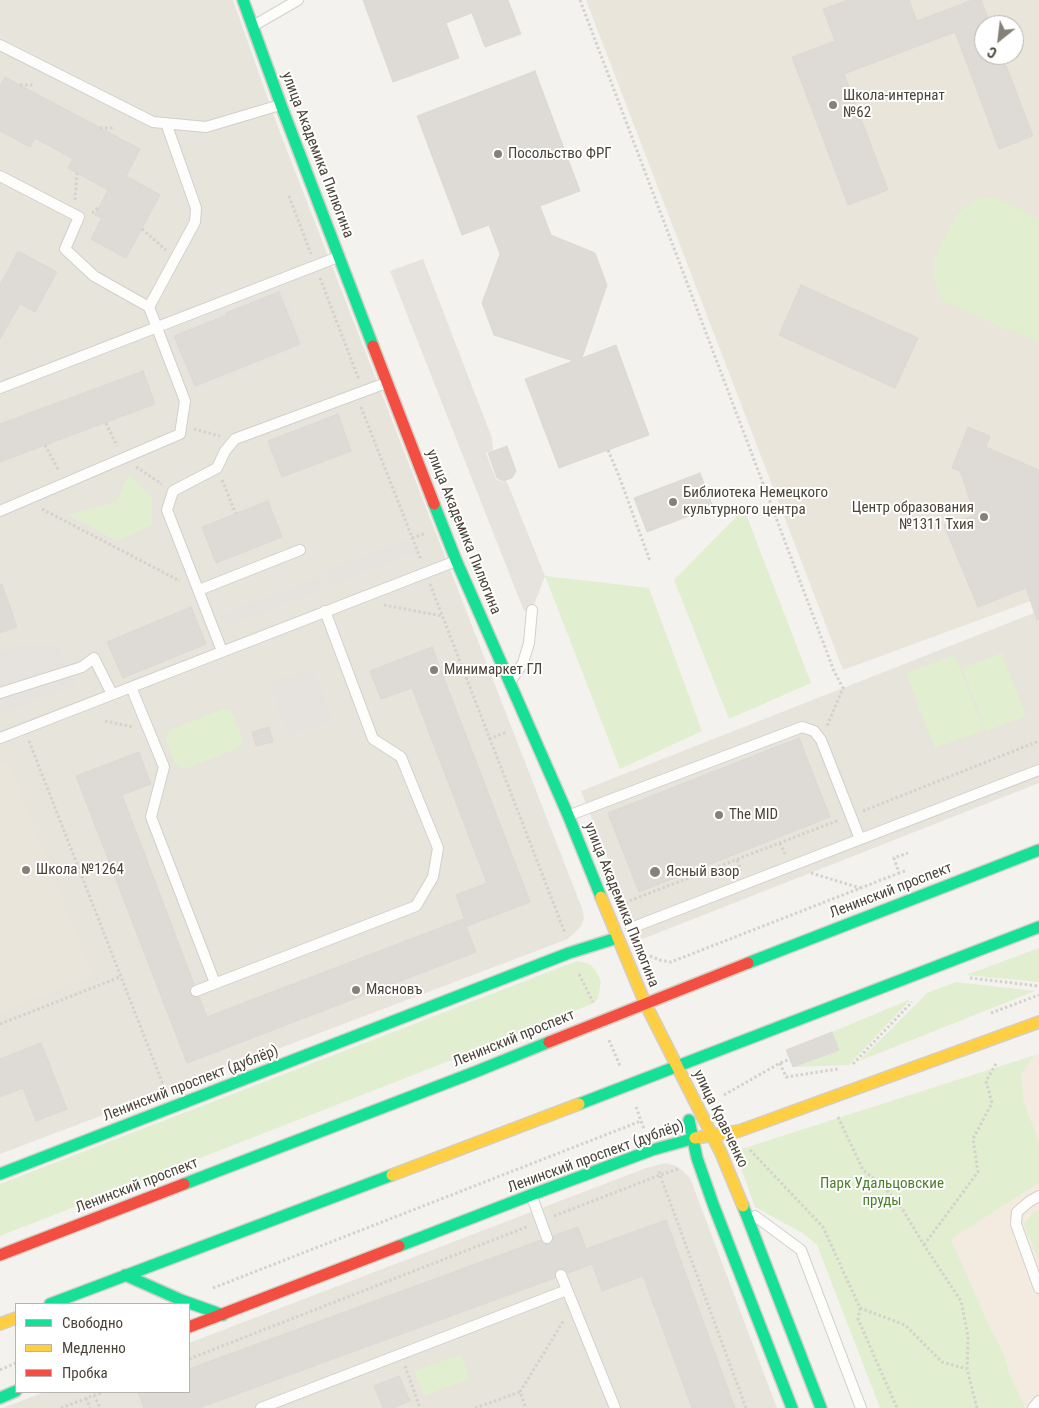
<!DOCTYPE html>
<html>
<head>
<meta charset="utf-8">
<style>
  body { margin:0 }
  #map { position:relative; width:1039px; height:1408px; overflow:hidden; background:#f4f2ee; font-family:"Roboto Condensed",sans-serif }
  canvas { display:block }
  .legend { position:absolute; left:15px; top:1303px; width:175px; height:90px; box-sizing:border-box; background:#fff; border:1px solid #b7b4b0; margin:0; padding:6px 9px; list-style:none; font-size:15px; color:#4b4439 }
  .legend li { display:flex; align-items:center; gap:10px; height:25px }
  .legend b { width:25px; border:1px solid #b7b4b0 }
  .north { position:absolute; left:974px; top:15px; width:50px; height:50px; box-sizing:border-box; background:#fff; border:1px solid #b7b4b0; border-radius:50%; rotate:209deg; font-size:14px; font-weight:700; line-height:20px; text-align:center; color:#4b4439 }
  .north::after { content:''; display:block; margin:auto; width:18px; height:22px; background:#868178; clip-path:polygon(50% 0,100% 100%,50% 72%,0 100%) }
</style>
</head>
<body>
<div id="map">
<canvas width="1039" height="1408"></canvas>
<ul class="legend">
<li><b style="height:6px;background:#16e098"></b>Свободно</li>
<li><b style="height:6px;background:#ffcf43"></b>Медленно</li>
<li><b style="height:6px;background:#f24e42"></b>Пробка</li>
</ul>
<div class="north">С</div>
</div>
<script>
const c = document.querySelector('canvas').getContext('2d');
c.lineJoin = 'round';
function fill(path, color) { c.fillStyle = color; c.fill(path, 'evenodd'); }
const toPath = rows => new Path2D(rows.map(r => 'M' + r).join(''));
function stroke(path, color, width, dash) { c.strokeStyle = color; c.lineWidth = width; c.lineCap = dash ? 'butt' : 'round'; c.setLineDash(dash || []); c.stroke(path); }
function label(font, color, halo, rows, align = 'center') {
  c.font = font + ' "Roboto Condensed",sans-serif'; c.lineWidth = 4; c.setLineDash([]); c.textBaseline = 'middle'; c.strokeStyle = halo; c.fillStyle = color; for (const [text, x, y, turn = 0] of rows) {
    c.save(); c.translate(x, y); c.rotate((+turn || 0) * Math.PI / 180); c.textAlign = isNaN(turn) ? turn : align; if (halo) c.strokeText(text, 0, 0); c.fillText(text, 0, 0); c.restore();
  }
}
const residential = toPath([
  [0,0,233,0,279,130,583,911,584,919,581,926,568,939,0,1154],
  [1039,611,1039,783,640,940,581,791],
  [666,1163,676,1166,683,1171,690,1178,777,1408,3,1408,44,1392,189,1392,189,1343,646,1168]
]);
const commercial = toPath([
  [1039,1053,1039,1142,1024,1102,1021,1074,1035,1055],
  [1039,1183,1039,1408,1025,1408,951,1239]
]);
const industrial = toPath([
  [282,288,305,345,193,391,169,333],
  [314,669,333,721,288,736,269,683]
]);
const education = toPath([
  [586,0,1039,0,1039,598,843,670],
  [984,25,1014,25,1014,55,984,55],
  [8,761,93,976,0,1012,0,764]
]);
const green = toPath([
  [994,197,1039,218,1039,344,944,301,938,291,934,274,935,258,956,216,966,206,981,198],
  [129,474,152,497,152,525,117,541,69,515,116,502],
  [744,509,811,683,729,719,674,580],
  [545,576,649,588,702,731,620,769],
  [1002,653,1026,716,986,731,962,668],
  [955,655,984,730,935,748,906,673],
  [223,709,230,710,233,715,241,734,242,742,239,748,185,769,180,767,174,762,166,741,166,735,172,729],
  [1039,948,1039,982,966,975],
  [577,961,590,964,596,971,601,982,598,998,594,1003,444,1063,0,1236,0,1184],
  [956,982,1035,991,859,1061,927,993],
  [911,999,849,1065,793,1067,839,1050,832,1032],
  [1035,1055,1021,1074,1024,1102,1039,1142,1039,1183,951,1239,991,1330,1003,1352,1009,1372,1025,1408,880,1408,817,1245,804,1234,755,1207,735,1151],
  [1039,1210,1039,1261,1024,1224,1034,1212],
  [461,1354,470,1379,424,1396,414,1371]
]);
const parking = toPath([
  [423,259,492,438,493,450,486,453,496,479,502,482,506,481,509,487,545,576,532,610,524,611,390,271],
  [409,538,415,553,331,586,325,571],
  [318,577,323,590,227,627,222,614],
  [14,646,59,646,78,684,0,714,0,652]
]);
const building = toPath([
  [363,0,508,0,521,34,485,47,472,13,446,23,459,58,393,82,363,0],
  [848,0,909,0,917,21,972,0,981,0,991,25,984,25,984,55,1002,55,1033,136,999,149,955,32,844,74,888,190,848,205,792,57,835,41,823,9,848,0],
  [535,71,580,191,540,206,551,235,595,253,607,285,582,358,616,345,649,435,559,468,525,379,573,361,494,335,482,303,500,254,489,225,462,235,417,116,535,71],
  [5,77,140,149,126,176,160,195,126,258,91,239,102,218,95,215,108,190,68,168,73,159,35,138,30,147,0,131,0,86,5,77],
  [18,251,57,272,35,312,20,304,0,339,0,285,18,251],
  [801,285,918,338,895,388,779,335,801,285],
  [279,292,300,344,195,386,174,336,227,315,226,313,279,292],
  [143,371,155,404,0,462,0,424,143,371],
  [338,414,351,451,282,477,268,441,338,414],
  [968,427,990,436,986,447,1039,470,1039,619,1037,620,1026,588,978,607,944,525,975,515,960,471,952,468,968,427],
  [507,446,516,471,512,478,503,481,497,478,488,453,507,446],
  [700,473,713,507,647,532,634,498,700,473],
  [268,501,282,537,216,563,202,527,268,501],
  [2,584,17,627,0,633,0,585,2,584],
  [191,607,206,644,123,678,107,642,191,607],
  [432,647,530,902,467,926,456,895,487,883,412,688,381,699,370,671,432,647],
  [269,727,273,742,256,746,252,732,269,727],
  [799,738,830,817,639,892,608,813,799,738],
  [139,752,151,784,122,795,194,984,190,987,190,994,194,998,199,997,207,1017,463,919,476,952,187,1063,76,776,139,752],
  [832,1032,839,1050,793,1067,786,1050,832,1032],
  [41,1043,67,1109,36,1121,23,1088,0,1097,0,1059,41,1043],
  [666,1220,735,1408,692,1408,643,1276,602,1291,592,1264,568,1273,565,1269,559,1269,555,1271,555,1278,199,1408,144,1408,138,1392,189,1392,189,1369,541,1240,543,1244,549,1245,553,1242,553,1236,578,1227,586,1249,666,1220],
  [399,1376,410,1401,394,1408,383,1408,374,1386,399,1376]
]);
const path = toPath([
  [580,0,834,671,843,688,827,726],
  [20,85,34,85],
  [100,128,114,128],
  [289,196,311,254],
  [75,200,77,173],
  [92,213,99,207],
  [142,229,166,250],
  [320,278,359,380],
  [361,407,421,560],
  [106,423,117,446],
  [194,429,220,436],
  [45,445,59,471],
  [608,450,619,476,650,561],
  [136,467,162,484],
  [222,480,236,514],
  [42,509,180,581],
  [412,538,424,534],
  [430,584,565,933],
  [384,605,442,616],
  [105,721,133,727],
  [489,739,507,732],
  [29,741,164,1087],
  [863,811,1039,741],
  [780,843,785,854],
  [737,860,741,870],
  [905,871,899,873,894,858,908,853],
  [811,873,860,888],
  [626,904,629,901,839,820],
  [650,956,660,960,671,962,899,873],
  [579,974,593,1002],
  [970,978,1039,986],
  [991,1013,1039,995],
  [0,1024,120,977],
  [609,1040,620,1066],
  [780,1063,786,1077,838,1069],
  [853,1064,912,1002],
  [724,1095,780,1063,790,1059],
  [636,1107,644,1129],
  [838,1117,863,1170,884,1187,903,1210,924,1245,961,1301,968,1336,967,1369,977,1408],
  [750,1150,823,1227,860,1308,905,1325,942,1362,967,1369],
  [678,1169,660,1175,746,1408],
  [554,1216,660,1175,659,1171],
  [924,1245,978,1172,973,1139,992,1103,986,1081,997,1062],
  [213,1288,641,1121],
  [860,1308,858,1319,897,1408],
  [189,1359,529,1226],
  [405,1366,420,1408],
  [0,1370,16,1363],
  [520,1392,564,1320],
  [94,1395,100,1408],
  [86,1398,90,1408],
  [61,1408,103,1392],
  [475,1408,520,1392,526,1408]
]);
const lane = toPath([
  [253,26,298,0],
  [0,45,153,122,206,127,280,105],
  [0,176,79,217,65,249,94,276,149,307],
  [0,388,338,257],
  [0,511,180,434,185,401,149,307,195,222,196,208,166,123],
  [199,590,300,550],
  [222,651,167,510,173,491,217,468,225,451,235,439,386,383],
  [512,679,523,663,529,643,532,610],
  [131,687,164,767,151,817,215,983],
  [0,693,82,667,94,658,112,694],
  [0,738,456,561],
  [570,815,802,727,814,731,821,740,860,839],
  [631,928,1039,770],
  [196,991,416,906,433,877,438,848,401,757,373,739,325,611],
  [1039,1196,1030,1201,1017,1212,1016,1224,1039,1288],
  [532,1197,547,1238],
  [755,1216,801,1250,861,1408],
  [561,1275,615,1408],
  [261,1408,567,1290],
  [1033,1408,1039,1401]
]);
const fast = toPath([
  [243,0,281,105,373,346],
  [434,504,456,560,568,815,601,897],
  [748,963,1039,850],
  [579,1104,1039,927],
  [689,1120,697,1158,713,1204,792,1408],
  [0,1174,569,953,617,938],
  [184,1184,475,1072,549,1042],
  [743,1206,821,1408],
  [399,1246,531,1195,652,1150,695,1138],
  [125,1275,181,1300,223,1315],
  [50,1304,392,1175],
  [0,1398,16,1391]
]);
const slow = toPath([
  [601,897,645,1003,721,1153,743,1206],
  [695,1138,739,1131,1039,1022],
  [392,1175,579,1104],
  [0,1324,16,1318]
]);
const jam = toPath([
  [373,346,434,504],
  [549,1042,748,963],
  [0,1255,184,1184],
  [189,1327,399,1246]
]);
const markers = [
  [833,105,5,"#868178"],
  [498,154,5,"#868178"],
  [673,502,5,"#868178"],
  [984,517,5,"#868178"],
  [434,670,5,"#868178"],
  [719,815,5,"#868178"],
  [26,870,5,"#868178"],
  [655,872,6,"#868178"],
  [356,990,5,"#868178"]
];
const poiNames = [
  ["Школа-интернат",843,96],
  ["№62",843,113],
  ["Посольство ФРГ",508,154],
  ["Библиотека Немецкого",683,493],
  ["культурного центра",683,510],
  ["Центр образования",974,508,"right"],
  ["№1311 Тхия",974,525,"right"],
  ["Минимаркет ГЛ",444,670],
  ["The MID",729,815],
  ["Школа №1264",36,870],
  ["Ясный взор",666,872],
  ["Мясновъ",366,990]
];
const streetNames = [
  ["улица Академика Пилюгина",317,155,69],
  ["улица Академика Пилюгина",463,532,68],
  ["Ленинский проспект",891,891,-21],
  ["улица Академика Пилюгина",621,905,68],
  ["Ленинский проспект",514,1039,-22],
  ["Ленинский проспект (дублёр)",191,1084,-21],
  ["улица Кравченко",720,1119,64],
  ["Ленинский проспект (дублёр)",596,1157,-20],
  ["Ленинский проспект",137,1186,-21]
];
const parkNames = [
  ["Парк Удальцовские",882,1184],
  ["пруды",882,1201]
];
fill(residential, '#e7e4dc');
fill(commercial, '#f3ebdf');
fill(industrial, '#e6e2de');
fill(education, '#eae5da');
fill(green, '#e1eecf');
fill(parking, '#e6e3df');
fill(building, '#dedbd6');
stroke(building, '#dcd9d4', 1);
stroke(lane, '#d2d0cb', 12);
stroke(fast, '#d3cfc5', 14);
stroke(slow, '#d3cfc5', 14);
stroke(jam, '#d3cfc5', 14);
stroke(path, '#d3d2cc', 3, [2.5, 2.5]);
stroke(lane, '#fdfdfc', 10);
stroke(fast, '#16e098', 11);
stroke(slow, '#ffcf43', 11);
stroke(jam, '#f24e42', 11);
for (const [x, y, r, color] of markers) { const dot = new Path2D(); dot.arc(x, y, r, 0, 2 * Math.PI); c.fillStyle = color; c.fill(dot); stroke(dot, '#fff', 2); }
label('15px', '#4b4439', '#fff', poiNames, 'left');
label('15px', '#4b4439', '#fff', streetNames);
label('15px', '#4a7f2a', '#fff', parkNames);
</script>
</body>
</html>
